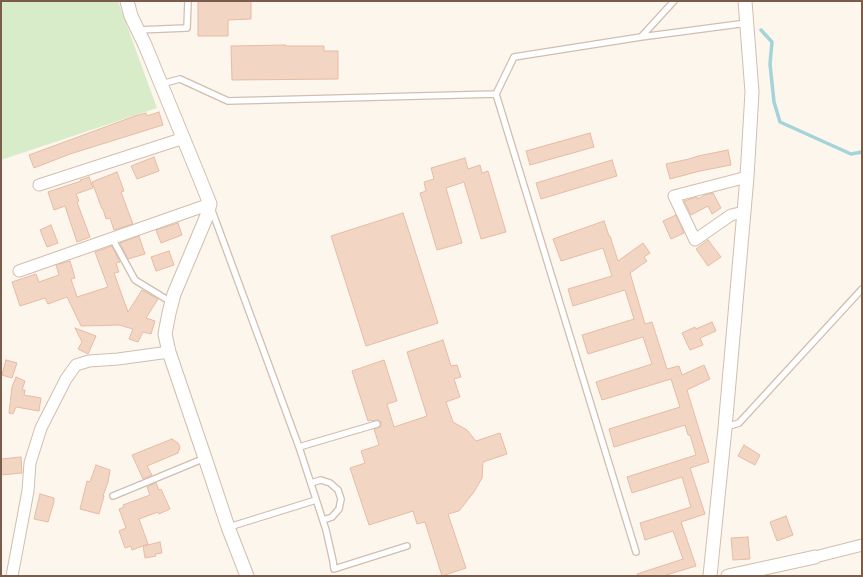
<!DOCTYPE html>
<html>
<head>
<meta charset="utf-8">
<style>
  body { margin:0 }
  #map { position:relative; width:863px; height:577px; overflow:hidden; background:#fdf6ec; font-family:"Exo 2",sans-serif }
  canvas { display:block }
  .frame { position:absolute; inset:0; border:2px solid #7a5c4d; pointer-events:none }
</style>
</head>
<body>
<div id="map">
<canvas width="863" height="577"></canvas>
<div class="frame"></div>
</div>
<script>
const c = document.querySelector('canvas').getContext('2d');
c.lineJoin = 'round';
function fill(path, color) { c.fillStyle = color; c.fill(path, 'evenodd'); }
const toPath = rows => new Path2D(rows.map(r => 'M' + r).join(''));
function stroke(path, color, width, dash) { c.strokeStyle = color; c.lineWidth = width; c.lineCap = dash ? 'butt' : 'round'; c.setLineDash(dash || []); c.stroke(path); }
const green = toPath([
  [1,1,118,1,157,108,1,160]
]);
const stream = toPath([
  [761,30,772,42,770,64,774,102,780,122,851,154,862,152]
]);
const building = toPath([
  [198,1,251,1,251,19,228,20,228,36,198,36,198,1],
  [285,45,285,46,324,46,324,51,338,51,338,79,232,80,231,46,285,45],
  [159,112,163,125,70,154,34,168,29,155,135,116,146,113,147,116,159,112],
  [590,133,594,147,530,165,526,151,590,133],
  [728,150,731,165,700,171,670,179,666,164,689,159,698,156,728,150],
  [154,157,159,171,137,179,131,166,154,157],
  [465,158,468,169,480,165,482,173,488,171,506,232,481,239,464,182,446,188,462,243,437,250,420,193,426,191,424,182,434,179,431,168,465,158],
  [612,160,617,176,541,199,536,183,612,160],
  [117,172,124,191,121,192,133,224,114,230,110,218,106,219,103,209,102,209,92,182,117,172],
  [89,177,93,188,76,194,79,201,77,202,90,237,77,242,65,206,54,210,48,192,81,181,80,180,89,177],
  [713,193,721,208,712,214,708,206,691,215,684,201,697,197,698,199,705,195,713,193],
  [403,213,438,323,366,346,331,236,403,213],
  [676,215,684,233,671,239,663,221,676,215],
  [604,221,609,236,610,236,618,261,643,243,650,253,644,257,647,261,630,273,645,324,652,322,667,369,679,366,682,375,704,365,710,379,687,390,709,462,690,468,705,514,681,522,696,566,663,576,638,576,637,574,683,559,673,531,645,540,640,523,691,507,682,477,632,493,627,477,696,455,690,435,688,435,685,425,614,447,609,429,680,407,671,379,602,400,596,382,652,364,643,337,588,354,582,335,634,319,625,290,573,306,568,289,612,276,603,248,561,261,553,239,604,221],
  [178,223,182,235,161,243,156,230,178,223],
  [51,225,58,243,47,247,40,230,51,225],
  [139,236,145,254,128,259,120,243,139,236],
  [708,240,721,257,708,266,696,249,708,240],
  [112,246,120,262,116,263,119,272,114,273,128,312,142,290,158,299,146,318,155,321,151,334,143,332,138,342,129,339,133,329,119,325,81,326,67,297,48,304,45,298,20,306,12,282,36,274,39,282,59,275,56,265,70,261,75,278,71,279,77,297,108,287,95,252,112,246],
  [169,251,174,265,156,271,151,257,169,251],
  [712,322,716,331,700,338,703,345,690,350,682,333,695,327,696,329,712,322],
  [75,328,96,336,88,354,78,349,82,342,75,328],
  [443,340,451,366,457,365,461,377,454,379,460,397,446,402,453,422,467,430,476,441,500,433,507,454,483,462,482,478,474,492,459,511,448,514,466,568,442,576,425,522,417,524,413,511,369,525,350,468,365,463,361,451,379,445,374,429,380,427,381,425,381,422,378,420,371,421,371,420,368,421,352,371,384,360,397,401,387,404,394,427,427,416,407,352,443,340],
  [6,360,17,363,12,378,2,375,6,360],
  [16,377,25,381,22,390,25,390,24,395,41,398,39,411,16,407,13,414,9,413,12,387,16,377],
  [172,439,178,443,180,447,178,453,147,466,152,475,143,479,132,455,172,439],
  [744,445,760,455,755,465,738,456,744,445],
  [21,457,22,473,1,475,1,459,21,457],
  [96,465,110,470,108,482,103,496,104,496,99,514,80,509,87,481,90,482,96,465],
  [156,483,159,490,161,489,170,509,159,514,158,512,139,519,148,544,132,550,131,546,125,548,119,531,126,528,119,509,124,507,123,505,150,495,147,487,156,483],
  [40,494,54,498,54,502,48,522,34,519,40,494],
  [786,516,793,535,777,541,770,522,786,516],
  [748,537,750,559,733,560,731,538,748,537],
  [160,542,162,553,155,554,156,556,145,558,143,546,160,542]
]);
const service = toPath([
  [137,30,187,28,188,1],
  [641,37,747,23],
  [161,84,180,79,228,101,496,94,636,552],
  [496,94,514,57,641,37,674,1],
  [211,208,299,447,377,424],
  [112,238,135,280,171,302],
  [726,427,739,423,862,289],
  [299,447,326,530,333,561,334,569,407,546],
  [311,483,321,480,330,483,338,490,341,499,339,509,332,517,323,520],
  [113,496,205,458],
  [229,527,316,500]
]);
const minor = toPath([
  [39,185,184,138],
  [744,212,731,215,695,240,674,196,747,177],
  [19,271,210,204],
  [815,557,862,545],
  [12,576,28,491,30,463,41,428,66,379,76,365,89,361,118,359,169,352]
]);
const tertiary = toPath([
  [127,1,131,16,145,45,200,179,210,204,206,218,174,294,169,313,165,334,169,352,205,458,228,527,247,576],
  [710,576,725,428,747,177,752,92,745,1],
  [728,576,815,557]
]);
fill(green, '#d8ecc9');
stroke(stream, '#a5d3da', 3.5);
fill(building, '#f3d5c3');
stroke(building, '#e6bba3', 1);
stroke(service, '#d1beb0', 8);
stroke(minor, '#d1beb0', 13);
stroke(tertiary, '#d1beb0', 15);
stroke(service, '#fff', 5.5);
stroke(minor, '#fff', 11);
stroke(tertiary, '#fff', 13);
</script>
</body>
</html>
